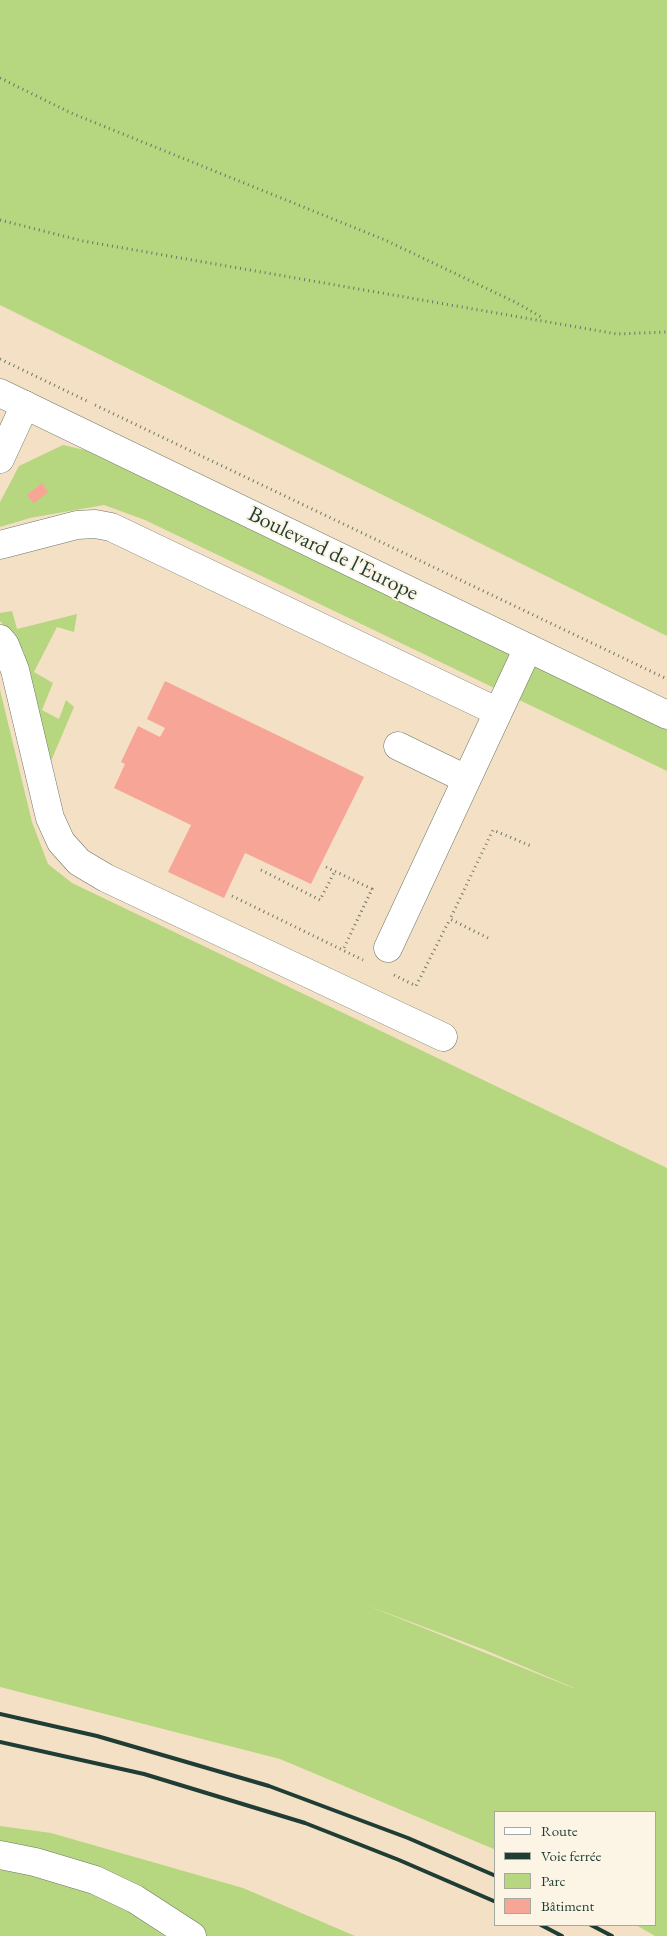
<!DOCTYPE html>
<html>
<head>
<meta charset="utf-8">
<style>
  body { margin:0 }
  #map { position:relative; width:667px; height:1936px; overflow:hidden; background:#f4e0c4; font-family:"EB Garamond",serif }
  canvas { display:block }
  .legend { position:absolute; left:494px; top:1811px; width:162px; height:115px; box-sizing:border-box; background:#fcf5e5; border:1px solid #a4ab9e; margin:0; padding:6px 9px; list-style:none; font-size:15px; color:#1f3d34 }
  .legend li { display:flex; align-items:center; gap:10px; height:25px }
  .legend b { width:25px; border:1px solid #a4ab9e }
</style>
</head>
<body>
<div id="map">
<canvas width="667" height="1936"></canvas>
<ul class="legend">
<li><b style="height:6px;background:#fff"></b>Route</li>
<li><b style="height:6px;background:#1f3d34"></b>Voie ferrée</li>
<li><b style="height:14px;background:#b6d77f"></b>Parc</li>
<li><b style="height:14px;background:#f6a596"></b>Bâtiment</li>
</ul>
</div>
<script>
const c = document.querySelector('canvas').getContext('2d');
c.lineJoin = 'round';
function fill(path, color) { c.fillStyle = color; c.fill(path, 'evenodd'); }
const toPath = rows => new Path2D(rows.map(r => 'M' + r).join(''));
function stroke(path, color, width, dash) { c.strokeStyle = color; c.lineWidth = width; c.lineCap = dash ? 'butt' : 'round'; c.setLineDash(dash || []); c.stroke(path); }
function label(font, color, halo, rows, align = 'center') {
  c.font = font + ' "EB Garamond",serif'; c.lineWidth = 4; c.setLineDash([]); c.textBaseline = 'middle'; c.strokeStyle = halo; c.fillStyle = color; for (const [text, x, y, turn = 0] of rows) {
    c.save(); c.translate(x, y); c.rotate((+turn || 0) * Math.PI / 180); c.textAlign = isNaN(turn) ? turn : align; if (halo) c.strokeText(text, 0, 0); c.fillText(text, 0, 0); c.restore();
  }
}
const green = toPath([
  [0,0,667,0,667,636,0,305],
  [63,445,89,451,667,730,667,771,145,520,104,505,30,518,0,527,0,502,19,466],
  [12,611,17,629,77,614,74,632,57,627,34,672,53,683,42,710,59,719,66,700,74,707,48,768,24,652,0,621,0,613],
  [0,690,32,822,48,864,72,883,667,1168,667,1936,655,1936,636,1925,656,1925,656,1812,496,1812,496,1850,280,1759,0,1687],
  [366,1605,485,1650,574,1688,573,1688],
  [0,1826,51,1833,243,1888,355,1936,0,1936]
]);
const building = toPath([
  [42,483,48,492,34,503,27,495],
  [165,681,364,777,311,884,245,853,224,898,168,872,191,825,114,788,125,764,121,762,138,726,160,737,165,728,147,719]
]);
const path = toPath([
  [0,78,71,113,385,240,517,303,543,318],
  [0,220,83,241,617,334,667,332],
  [0,359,87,401],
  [95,405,667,679],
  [326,867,372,889,343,950],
  [261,870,320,900,335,871],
  [232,896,363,960],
  [488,938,450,919,493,830,531,846],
  [394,975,416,986,450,919]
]);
const minor = toPath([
  [0,459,25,405],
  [0,545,77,525,95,524,111,527,498,712],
  [0,639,5,645,15,670,50,818,61,842,79,862,106,878,443,1037],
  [398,746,466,779],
  [388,948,528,648],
  [0,1855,35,1862,95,1880,135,1899,192,1936]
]);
const major = toPath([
  [0,393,667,715]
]);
const rail = toPath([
  [0,1714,97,1736,269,1786,408,1838,496,1876],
  [0,1742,144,1774,305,1823,399,1860,496,1902],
  [541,1925,562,1936],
  [591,1925,612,1936]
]);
const streetNames = [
  ["Boulevard de l'Europe",333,554,26]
];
fill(green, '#b6d77f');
fill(building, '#f6a596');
stroke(minor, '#6a7666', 29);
stroke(major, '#6a7666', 29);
stroke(path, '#6a7666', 3, [1, 4]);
stroke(minor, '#fff', 28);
stroke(major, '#fff', 28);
stroke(rail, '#1f3d34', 4);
label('22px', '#1f3d34', '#fcf5e5', streetNames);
</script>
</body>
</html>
